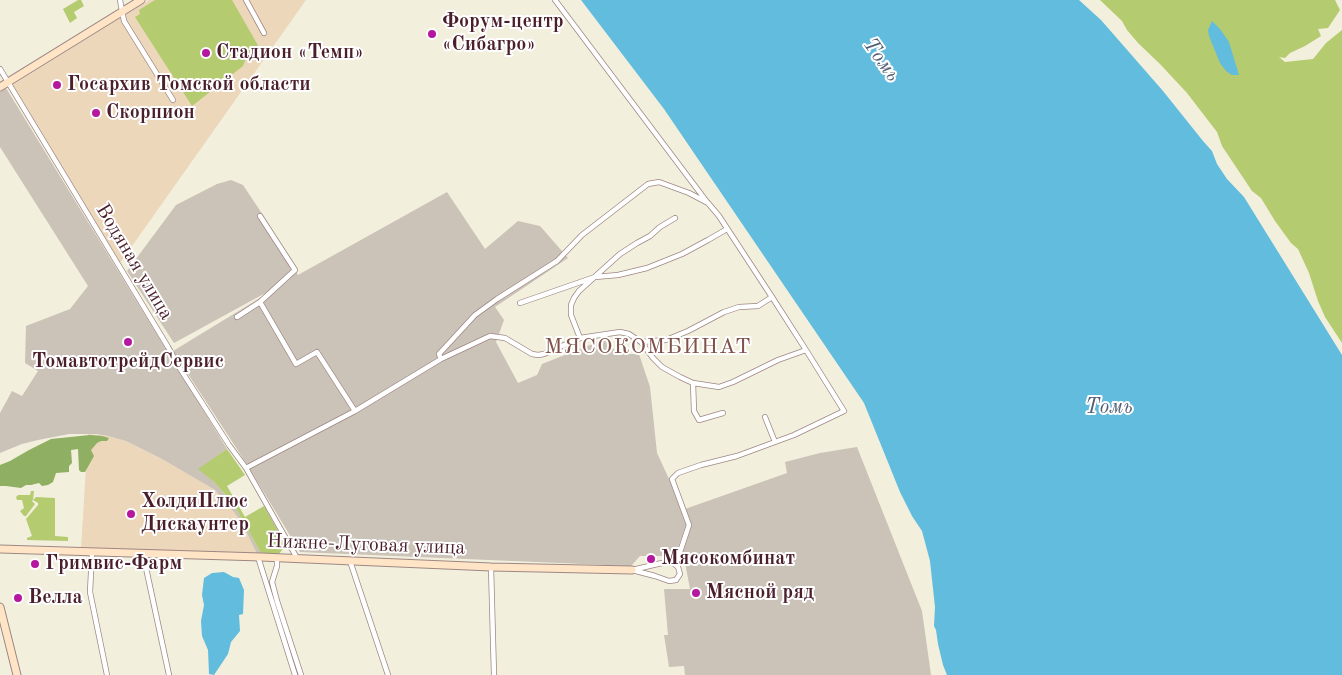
<!DOCTYPE html>
<html>
<head>
<meta charset="utf-8">
<style>
  body { margin:0 }
  canvas { display:block; background:#f2efdd }
</style>
</head>
<body>
<canvas width="1342" height="675"></canvas>
<script>
const c = document.querySelector('canvas').getContext('2d');
c.lineJoin = 'round';
function fill(path, color) { c.fillStyle = color; c.fill(path, 'evenodd'); }
const toPath = rows => new Path2D(rows.map(r => 'M' + r).join(''));
function stroke(path, color, width, dash) { c.strokeStyle = color; c.lineWidth = width; c.lineCap = dash ? 'butt' : 'round'; c.setLineDash(dash || []); c.stroke(path); }
function label(font, color, halo, rows, align = 'center') {
  c.font = font + ' "Old Standard TT",serif'; c.lineWidth = 4; c.setLineDash([]); c.textBaseline = 'middle'; c.strokeStyle = halo; c.fillStyle = color; for (const [text, x, y, turn = 0] of rows) {
    c.save(); c.translate(x, y); c.rotate((+turn || 0) * Math.PI / 180); c.textAlign = isNaN(turn) ? turn : align; if (halo) c.strokeText(text, 0, 0); c.fillText(text, 0, 0); c.restore();
  }
}
const built = toPath([
  [149,0,306,0,120,263,12,85],
  [88,434,108,436,126,441,162,459,215,490,230,507,240,520,245,529,257,554,81,549]
]);
const industrial = toPath([
  [6,88,227,449,199,469,214,482,233,503,262,555,257,554,245,529,240,520,230,507,215,490,162,459,126,441,108,436,96,434,69,434,38,440,22,444,0,453,0,413,12,391,22,396,38,371,25,363,26,326,70,309,88,286,0,147,0,91],
  [231,180,243,185,263,215,298,275,447,192,485,249,518,221,540,226,568,258,495,307,504,320,496,342,518,383,537,375,542,364,605,339,618,354,639,354,650,387,657,453,670,481,686,525,675,556,640,556,631,566,300,552,248,466,173,351,291,279,174,343,127,271,176,205,217,184],
  [857,447,922,611,931,675,685,675,684,666,669,667,664,635,668,635,664,589,690,589,683,552,692,525,685,509,787,473,785,462,820,453]
]);
const green = toPath([
  [78,0,81,0,84,6,74,12,77,18,70,23,63,9],
  [155,0,232,0,260,49,247,56,243,66,192,106,135,17,140,14,139,10],
  [1100,0,1335,0,1340,10,1328,28,1318,29,1321,36,1305,46,1290,53,1285,58,1279,57,1285,62,1313,59,1326,43,1342,30,1342,343,1325,317,1318,301,1309,273,1298,249,1291,243,1275,221,1261,198,1252,191,1222,146,1217,132,1187,93,1160,64,1138,43,1127,30,1122,21],
  [227,449,245,475,227,486,245,517,264,506,286,545,279,554,262,555,233,503,214,482,198,469],
  [31,491,34,491,33,500,36,497,55,498,55,536,68,537,68,541,27,540,27,538,32,536,26,519,38,505,38,503,33,500,32,501,35,504,26,516,24,516,20,511,24,508,22,500,17,500,16,497,18,495,30,495]
]);
const forest = toPath([
  [90,435,102,436,109,438,107,441,101,441,97,443,91,450,94,456,85,472,81,472,79,470,78,449,71,450,72,463,69,466,69,472,56,473,53,482,48,485,42,486,39,483,31,485,26,485,21,488,6,486,0,486,0,465,10,461,29,450,51,439]
]);
const water = toPath([
  [581,0,1079,0,1101,20,1163,91,1203,141,1212,151,1217,164,1227,179,1244,197,1342,355,1342,675,947,675,943,665,938,644,936,630,934,626,935,607,930,561,922,531,912,516,900,492,864,403,664,109],
  [1212,21,1220,29,1229,42,1239,75,1232,75,1226,71,1220,63,1209,36,1208,30],
  [224,572,233,577,239,578,244,590,243,614,239,615,240,631,231,642,228,654,214,675,209,674,208,650,202,636,201,621,204,605,202,595,204,578,212,573]
]);
const street = toPath([
  [120,0,124,21,173,100],
  [246,0,264,33],
  [555,0,707,202],
  [0,69,168,347,179,367,229,445,246,468,297,558],
  [260,216,295,270,260,302],
  [520,303,595,277,618,275,647,268,682,254,708,240,727,229],
  [237,317,260,302,296,364,317,352,355,411],
  [580,338,571,315,571,305,574,298,579,291,620,254,637,243,650,236,660,227,675,218],
  [641,342,653,358,662,367,680,377,693,383,719,387,733,382,778,360,806,350],
  [441,359,439,354,475,315,497,299,557,261,582,235,648,184,659,182,689,193,708,203,719,216,772,297,806,350,844,411,794,435,737,456,701,465,678,473,672,479,689,525,676,564],
  [693,383,694,411,699,420,723,413],
  [765,417,775,442],
  [246,468,355,411,441,359,490,336,505,338,532,354,538,355,544,354,580,338,620,332,629,334,641,342,666,340,688,331,724,312,739,307,758,306,772,297],
  [92,553,90,592,107,675],
  [143,554,169,675],
  [258,557,295,675],
  [277,558,277,566,272,582,277,601,301,675],
  [350,561,388,675],
  [662,563,673,563,678,567,680,574,676,580,669,581,655,576,632,570,662,563],
  [491,567,494,675]
]);
const secondary = toPath([
  [0,87,141,0],
  [0,549,261,557,491,567,632,570],
  [0,607,17,675]
]);
const markers = [
  [432,34,5,"#b5179e"],
  [206,53,5,"#b5179e"],
  [57,85,5,"#b5179e"],
  [96,113,5,"#b5179e"],
  [128,342,5,"#b5179e"],
  [131,514,5,"#b5179e"],
  [651,559,5,"#b5179e"],
  [35,564,5,"#b5179e"],
  [696,593,5,"#b5179e"],
  [18,598,5,"#b5179e"]
];
const poiNames = [
  ["Форум-центр",442,22],
  ["«Сибагро»",442,45],
  ["Стадион «Темп»",216,53],
  ["Госархив Томской области",67,85],
  ["Скорпион",106,113],
  ["ТомавтотрейдСервис",128,362,"center"],
  ["ХолдиПлюс",141,502],
  ["Дискаунтер",141,525],
  ["Мясокомбинат",661,559],
  ["Гримвис-Фарм",45,564],
  ["Мясной ряд",706,593],
  ["Велла",28,598]
];
const streetNames = [
  ["Водяная улица",134,262,59],
  ["Нижне-Луговая улица",366,545,2]
];
const waterNames = [
  ["Томь",881,60,55],
  ["Томь",1109,407]
];
const quarterNames = [
  ["МЯСОКОМБИНАТ",648,347]
];
fill(built, '#ecd7ba');
fill(industrial, '#cbc2b8');
fill(green, '#b4cb6f');
fill(forest, '#8faf62');
fill(water, '#61bcde');
stroke(street, '#9e8784', 6);
stroke(secondary, '#9e8784', 9);
stroke(street, '#fff', 4.5);
stroke(secondary, '#ffe4c6', 7);
for (const [x, y, r, color] of markers) { const dot = new Path2D(); dot.arc(x, y, r, 0, 2 * Math.PI); c.fillStyle = color; c.fill(dot); stroke(dot, '#fff', 2); }
label('bold 20px', '#4a1f2b', '#fff', poiNames, 'left');
label('20px', '#4a1f2b', '#fff', streetNames);
label('italic 21px', '#535e73', '#fff', waterNames);
c.letterSpacing = '1px';
label('22px', '#815249', '#fff', quarterNames);
c.letterSpacing = '0px';
</script>
</body>
</html>
